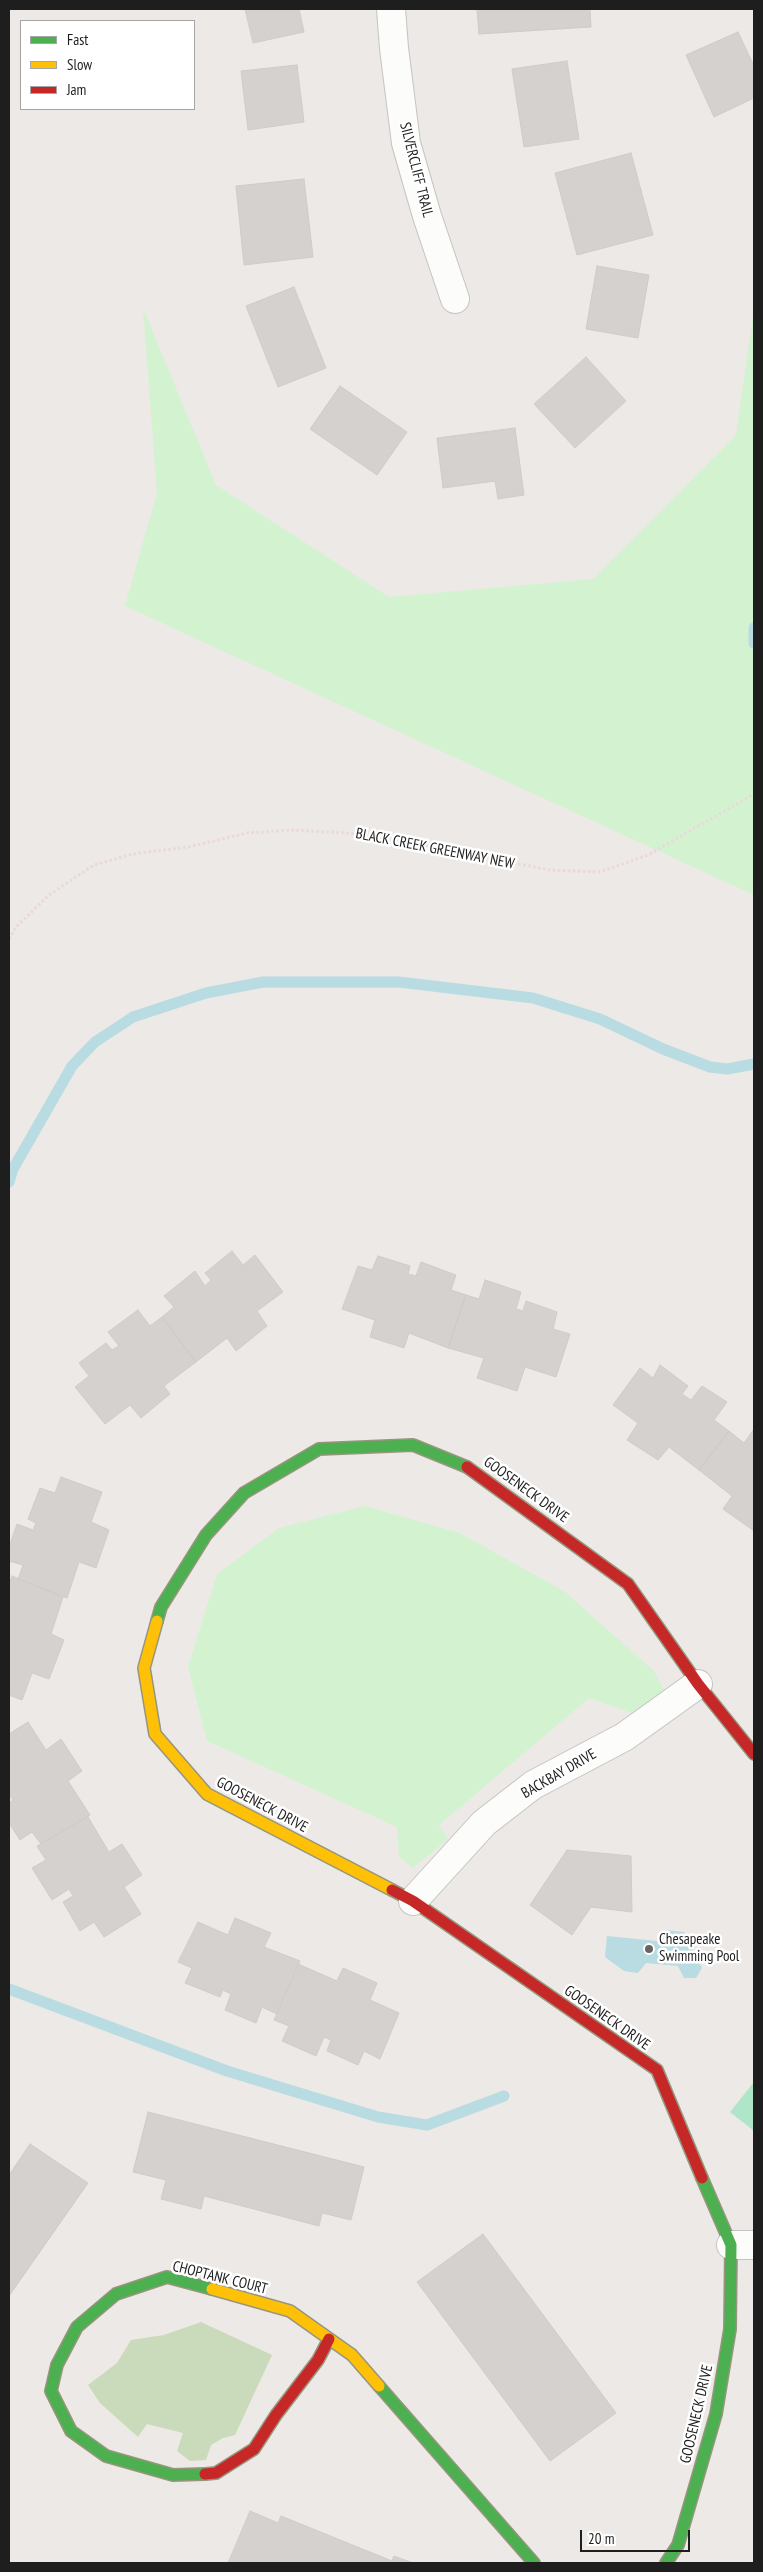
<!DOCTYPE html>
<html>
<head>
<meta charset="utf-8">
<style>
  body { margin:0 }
  #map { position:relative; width:763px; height:2572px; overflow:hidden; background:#ece9e6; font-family:"PT Sans Narrow",sans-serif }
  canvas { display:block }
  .frame { position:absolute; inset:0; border:10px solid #1e1e1e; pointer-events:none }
  .legend { position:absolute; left:20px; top:20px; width:175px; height:90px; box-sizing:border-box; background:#fff; border:1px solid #a5a5a5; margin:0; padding:6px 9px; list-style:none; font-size:15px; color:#1e1e1e }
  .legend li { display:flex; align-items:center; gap:10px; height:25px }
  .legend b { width:25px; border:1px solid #a5a5a5 }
  .scale { position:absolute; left:580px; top:2530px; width:110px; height:22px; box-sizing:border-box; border:2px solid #1e1e1e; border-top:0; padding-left:6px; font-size:15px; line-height:18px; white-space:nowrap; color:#1e1e1e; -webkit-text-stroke:4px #fff; paint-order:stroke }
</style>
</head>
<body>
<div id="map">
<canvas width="763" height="2572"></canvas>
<div class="frame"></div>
<ul class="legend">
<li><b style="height:6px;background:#4caf50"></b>Fast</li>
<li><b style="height:6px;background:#ffc107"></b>Slow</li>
<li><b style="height:6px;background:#c62828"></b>Jam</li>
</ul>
<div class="scale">20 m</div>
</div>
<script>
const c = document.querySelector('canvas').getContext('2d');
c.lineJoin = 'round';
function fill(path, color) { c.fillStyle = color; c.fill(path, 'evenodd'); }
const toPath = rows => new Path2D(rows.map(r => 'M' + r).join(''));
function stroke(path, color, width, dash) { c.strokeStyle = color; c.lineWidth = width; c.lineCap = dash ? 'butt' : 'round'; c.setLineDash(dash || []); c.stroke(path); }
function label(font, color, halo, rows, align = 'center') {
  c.font = font + ' "PT Sans Narrow",sans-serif'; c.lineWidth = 5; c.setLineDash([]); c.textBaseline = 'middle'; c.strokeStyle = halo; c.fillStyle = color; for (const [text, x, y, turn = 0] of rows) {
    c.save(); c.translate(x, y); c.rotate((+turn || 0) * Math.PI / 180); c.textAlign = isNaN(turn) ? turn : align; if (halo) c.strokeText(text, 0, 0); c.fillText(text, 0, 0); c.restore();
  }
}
const forest = toPath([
  [201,2322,272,2355,235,2435,223,2438,211,2445,206,2460,190,2461,177,2451,183,2433,147,2424,138,2437,100,2403,88,2385,117,2363,131,2340,164,2335]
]);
const park = toPath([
  [143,308,216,485,389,597,593,579,736,435,754,308,754,895,125,606,157,493],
  [365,1506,460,1533,565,1592,654,1671,664,1690,640,1716,589,1698,439,1825,448,1839,413,1868,399,1857,397,1827,207,1741,188,1667,217,1574,279,1528]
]);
const pitch = toPath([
  [754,2082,754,2131,730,2112]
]);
const water = toPath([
  [666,1930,684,1932,702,1968,696,1978,684,1978,678,1966,646,1963,638,1973,624,1971,605,1957,607,1936,657,1941]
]);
const stream = toPath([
  [754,628,754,643],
  [9,1182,13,1169,72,1066,95,1042,133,1017,206,993,263,982,399,982,533,998,600,1019,663,1049,710,1067,727,1069,754,1064],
  [9,1989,227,2071,378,2117,427,2125,504,2096]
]);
const building = toPath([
  [245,9,299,9,304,32,253,43,245,9],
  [477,9,590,9,591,27,479,34,477,9],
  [738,32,754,66,754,98,714,117,686,55,738,32],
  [567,61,579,139,524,147,512,69,567,61],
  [297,65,304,122,248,130,241,71,297,65],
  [631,153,653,235,577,255,555,173,631,153],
  [304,179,313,257,244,265,236,186,304,179],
  [597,266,649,275,638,338,586,329,597,266],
  [294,287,326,368,278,387,246,306,294,287],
  [586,357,626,401,575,448,534,404,586,357],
  [340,386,407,432,377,475,310,429,340,386],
  [515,428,524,495,498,499,495,481,443,488,437,438,515,428],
  [232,1251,243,1265,255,1255,283,1292,257,1311,267,1326,236,1351,227,1338,196,1362,162,1317,174,1307,164,1296,195,1271,205,1286,211,1280,205,1273,232,1251],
  [378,1256,410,1266,408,1274,416,1276,421,1262,456,1275,451,1290,466,1295,448,1348,409,1333,404,1348,370,1337,375,1320,342,1309,358,1266,372,1270,378,1256],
  [485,1280,521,1292,516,1309,523,1311,526,1301,557,1312,553,1329,570,1334,556,1377,525,1367,517,1391,477,1378,484,1358,448,1348,466,1295,479,1299,485,1280],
  [138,1310,150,1326,162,1317,196,1362,164,1386,170,1394,141,1418,130,1405,105,1424,75,1387,89,1376,79,1363,106,1343,112,1350,119,1346,108,1332,138,1310],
  [660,1365,688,1386,682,1394,691,1400,702,1386,727,1402,714,1420,729,1431,699,1470,669,1447,658,1460,627,1440,638,1423,613,1405,640,1368,653,1378,660,1365],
  [754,1429,754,1531,723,1509,732,1496,699,1470,729,1431,744,1443,754,1429],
  [61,1477,102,1492,91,1522,109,1530,96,1568,79,1562,67,1598,18,1579,23,1565,9,1561,9,1547,17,1524,33,1530,36,1523,28,1519,40,1488,55,1493,61,1477],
  [12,1576,63,1597,51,1634,64,1640,49,1679,32,1673,22,1700,9,1695,9,1584,12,1576],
  [28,1722,46,1750,61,1739,82,1771,68,1781,90,1815,41,1844,32,1832,20,1840,9,1823,9,1803,13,1800,9,1794,9,1734,28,1722],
  [88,1817,109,1852,122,1844,142,1875,124,1887,141,1914,104,1937,94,1922,80,1931,63,1902,73,1896,69,1889,52,1900,32,1868,46,1860,37,1846,88,1817],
  [567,1850,631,1856,632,1912,591,1907,572,1935,530,1905,567,1850],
  [235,1918,271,1933,264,1947,300,1961,277,2014,262,2007,256,2023,225,2010,231,1994,223,1990,220,1997,185,1983,192,1968,178,1962,198,1922,228,1935,235,1918],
  [298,1964,337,1981,343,1968,377,1983,370,2000,399,2013,380,2059,364,2051,358,2065,327,2051,331,2040,324,2037,316,2056,282,2041,289,2026,274,2020,298,1964],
  [148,2112,364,2167,351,2220,322,2213,319,2226,204,2196,201,2209,161,2199,166,2180,133,2172,148,2112],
  [30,2144,88,2183,9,2296,9,2175,30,2144],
  [483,2234,616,2413,550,2461,417,2282,483,2234],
  [250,2511,278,2523,281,2516,392,2561,394,2556,413,2563,228,2563,250,2511]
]);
const path = toPath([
  [9,939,16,927,49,895,94,865,133,854,188,847,247,833,292,830,364,834,550,870,600,872,648,855,754,794]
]);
const street = toPath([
  [391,9,394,48,406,143,427,216,455,299],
  [413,1901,484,1823,533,1785,624,1737,698,1684],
  [731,2245,754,2245]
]);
const fast = toPath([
  [157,1621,161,1607,206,1535,244,1493,319,1449,413,1445,467,1467],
  [379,2386,534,2563],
  [205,2474,173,2475,106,2456,71,2431,51,2391,57,2365,77,2327,116,2294,167,2277,212,2289],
  [666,2563,678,2545,716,2414,730,2329,731,2245,702,2178]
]);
const slow = toPath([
  [157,1621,144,1668,155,1734,207,1794,392,1890],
  [212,2289,290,2311,352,2355,379,2386]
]);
const jam = toPath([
  [467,1467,628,1584,698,1684,754,1754],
  [392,1890,413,1901,657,2070,702,2178],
  [205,2474,216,2473,254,2449,276,2415,318,2360,329,2339]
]);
const markers = [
  [649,1949,5,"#666564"]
];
const streetNames = [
  ["SILVERCLIFF TRAIL",416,170,76],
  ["BLACK CREEK GREENWAY NEW",435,849,11],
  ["GOOSENECK DRIVE",526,1490,36],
  ["BACKBAY DRIVE",559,1774,-30],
  ["GOOSENECK DRIVE",262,1805,28],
  ["GOOSENECK DRIVE",607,2018,35],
  ["CHOPTANK COURT",220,2278,14],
  ["GOOSENECK DRIVE",697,2414,-77]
];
const poiNames = [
  ["Chesapeake",659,1940],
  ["Swimming Pool",659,1957]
];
fill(forest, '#c9dbba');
fill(park, '#d3f3d0');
fill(pitch, '#afe5c9');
fill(water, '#b8dce1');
stroke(stream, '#b8dce1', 11);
fill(building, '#d4d1cf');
stroke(building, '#d0cbc7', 1);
stroke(street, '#c5c4c2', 30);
stroke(fast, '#97967d', 14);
stroke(slow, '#97967d', 14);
stroke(jam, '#97967d', 14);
stroke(path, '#ebd8d8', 3, [2.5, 2.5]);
stroke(street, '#fcfcfb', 28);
stroke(fast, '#4caf50', 11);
stroke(slow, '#ffc107', 11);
stroke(jam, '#c62828', 11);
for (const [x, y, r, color] of markers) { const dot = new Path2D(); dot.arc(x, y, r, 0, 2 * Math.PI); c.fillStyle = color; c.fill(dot); stroke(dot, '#fff', 2); }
label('15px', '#1e1e1e', '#fff', streetNames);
label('15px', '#1e1e1e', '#fff', poiNames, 'left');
</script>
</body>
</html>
